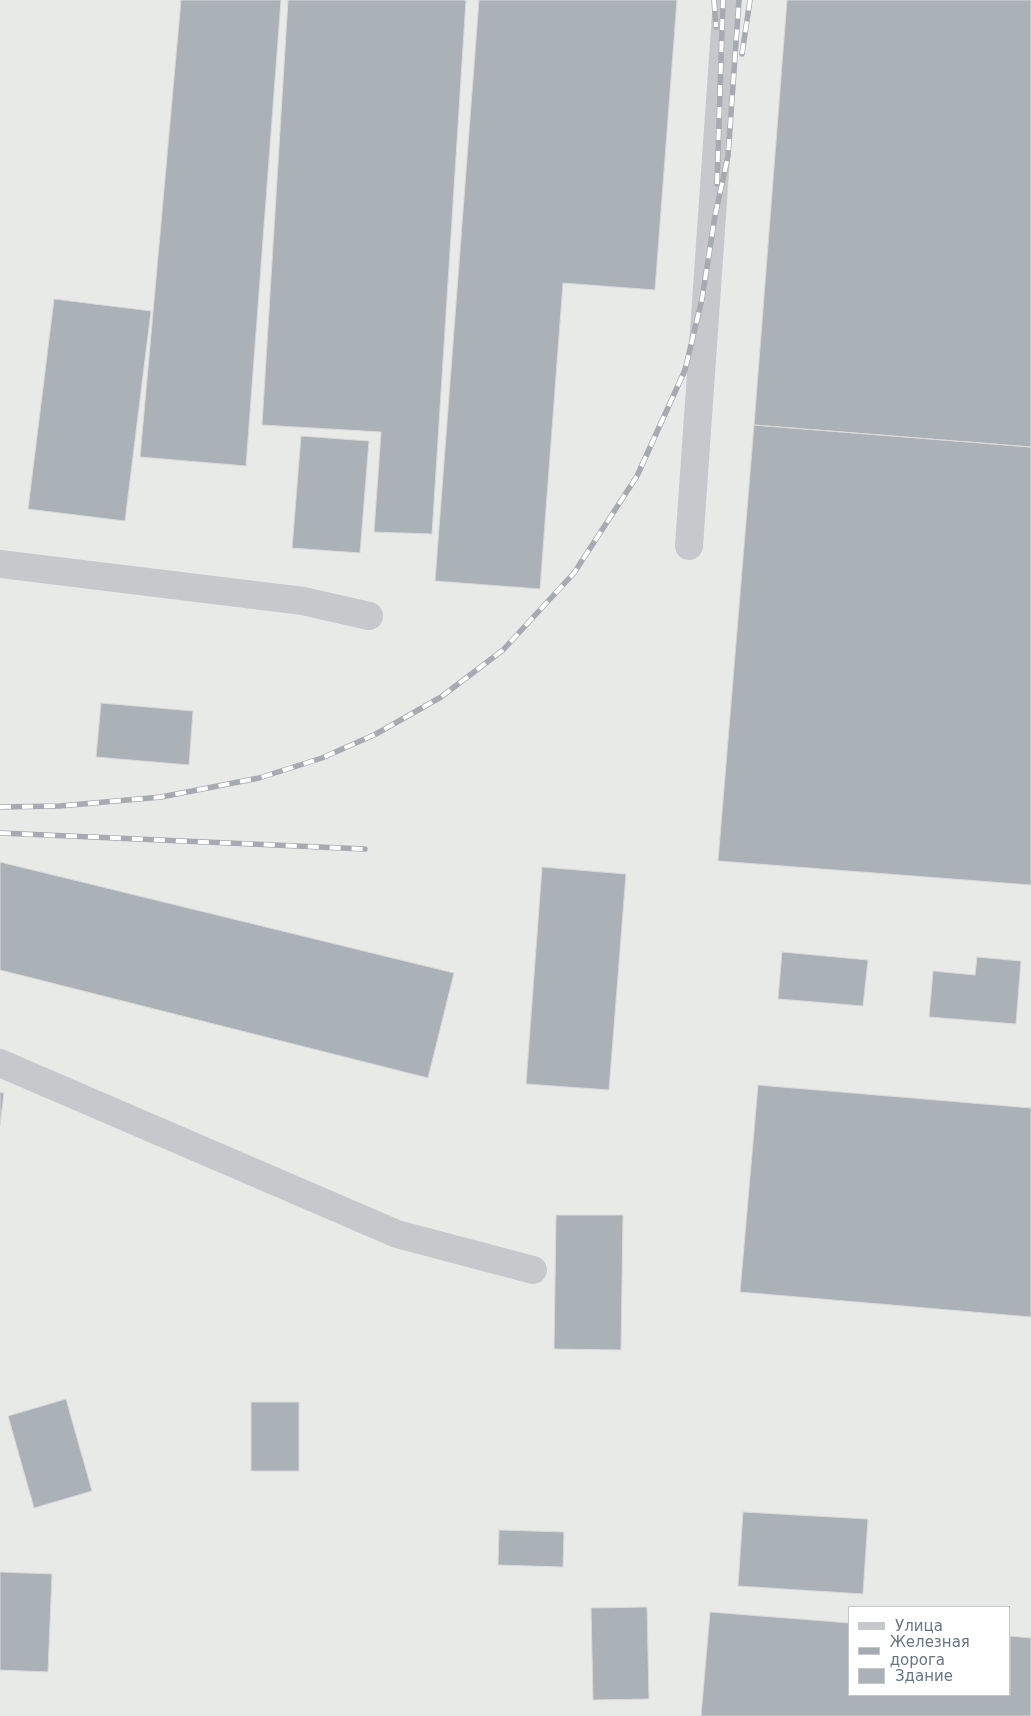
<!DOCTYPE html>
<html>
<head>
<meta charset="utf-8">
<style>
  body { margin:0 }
  #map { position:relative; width:1031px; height:1716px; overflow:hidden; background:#f8f8f5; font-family:"DejaVu Sans",sans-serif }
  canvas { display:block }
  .legend { position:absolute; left:848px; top:1606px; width:162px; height:90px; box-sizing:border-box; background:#fff; border:1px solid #c3c8ce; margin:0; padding:6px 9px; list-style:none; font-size:15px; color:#687585 }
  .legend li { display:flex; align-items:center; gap:10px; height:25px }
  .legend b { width:25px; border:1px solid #c3c8ce }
</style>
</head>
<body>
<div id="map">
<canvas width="1031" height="1716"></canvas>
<ul class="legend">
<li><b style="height:6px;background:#c6c8cc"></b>Улица</li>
<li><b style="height:6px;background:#a6abb1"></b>Железная дорога</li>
<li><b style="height:14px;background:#aab1b7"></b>Здание</li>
</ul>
</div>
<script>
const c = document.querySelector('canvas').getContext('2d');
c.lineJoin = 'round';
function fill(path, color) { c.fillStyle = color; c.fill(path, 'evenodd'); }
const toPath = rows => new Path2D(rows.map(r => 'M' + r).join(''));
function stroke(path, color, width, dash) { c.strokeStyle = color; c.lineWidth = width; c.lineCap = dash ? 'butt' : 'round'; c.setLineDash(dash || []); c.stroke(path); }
const built = toPath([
  [0,0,1031,0,1031,1716,0,1716],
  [850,1607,1010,1607,1010,1695,850,1695]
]);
const building = toPath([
  [181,0,281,0,246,466,140,457,181,0],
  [288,0,466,0,432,534,374,532,381,432,262,425,288,0],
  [479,0,677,0,655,290,563,283,540,589,435,581,479,0],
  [787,0,1031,0,1031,447,754,425,787,0],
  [54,299,151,311,125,521,28,509,54,299],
  [754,425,1031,447,1031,885,718,861,754,425],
  [301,436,369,441,360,553,292,548,301,436],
  [101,703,193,711,189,765,96,757,101,703],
  [0,862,454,973,428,1078,0,970,0,862],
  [542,867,626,874,609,1090,526,1084,542,867],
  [782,952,868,960,863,1006,778,999,782,952],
  [977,957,1021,961,1016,1024,929,1017,933,971,975,975,977,957],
  [758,1085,1031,1108,1031,1317,740,1292,758,1085],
  [0,1092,4,1093,0,1126,0,1092],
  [556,1215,623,1215,621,1350,554,1349,556,1215],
  [66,1399,92,1491,34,1508,8,1416,66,1399],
  [251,1402,299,1402,299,1471,251,1471,251,1402],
  [743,1512,868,1519,863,1594,738,1586,743,1512],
  [499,1530,564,1532,563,1567,498,1565,499,1530],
  [0,1572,52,1574,48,1672,0,1670,0,1572],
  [647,1607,649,1699,593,1700,591,1608,647,1607],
  [710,1612,850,1623,850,1695,1010,1695,1010,1636,1031,1638,1031,1716,701,1716,710,1612]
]);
const minor = toPath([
  [689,546,727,0],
  [0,564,303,601,369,616],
  [0,1063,397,1234,533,1270]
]);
const rail = toPath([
  [714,0,716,27],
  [742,54,750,0],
  [717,184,723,0],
  [0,807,60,806,161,797,259,778,322,758,376,734,441,697,503,650,574,573,637,476,685,370,702,299,715,216,728,156,739,0],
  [0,833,365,849]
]);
fill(built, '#e8eae8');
fill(building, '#aab1b7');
stroke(building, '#d9d9d8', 1);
stroke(minor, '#c6c8cc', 28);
stroke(rail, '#a6abb1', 5.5);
stroke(rail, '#fff', 4, [11]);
</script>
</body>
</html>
